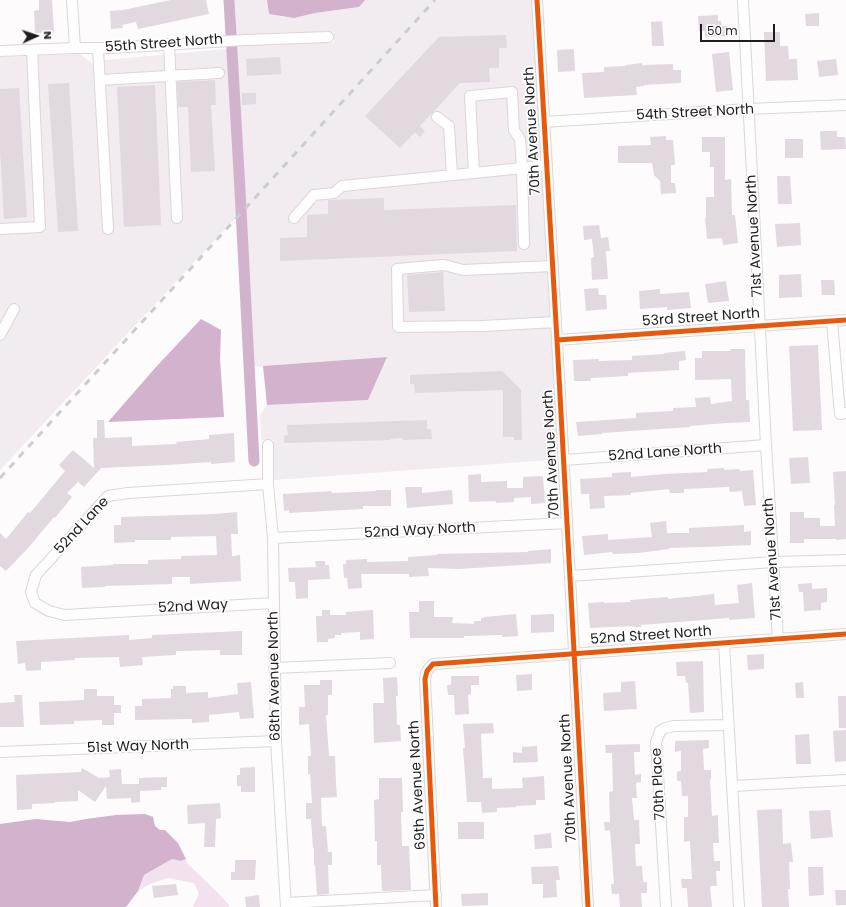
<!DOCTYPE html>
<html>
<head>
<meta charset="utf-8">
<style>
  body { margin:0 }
  #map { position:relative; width:846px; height:907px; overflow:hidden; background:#fdfbfc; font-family:Poppins,sans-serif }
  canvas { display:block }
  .north { position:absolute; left:16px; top:16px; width:40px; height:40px; -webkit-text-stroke:3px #fff; paint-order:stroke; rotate:87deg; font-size:11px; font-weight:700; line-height:16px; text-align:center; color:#1f1d1f }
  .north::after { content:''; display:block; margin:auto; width:14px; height:18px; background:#1f1d1f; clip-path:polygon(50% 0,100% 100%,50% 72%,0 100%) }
  .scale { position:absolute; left:700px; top:24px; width:75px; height:18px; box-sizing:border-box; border:2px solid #1f1d1f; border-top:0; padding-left:5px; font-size:12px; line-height:14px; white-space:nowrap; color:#1f1d1f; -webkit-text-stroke:3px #fff; paint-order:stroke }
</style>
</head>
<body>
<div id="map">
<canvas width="846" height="907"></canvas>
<div class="north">N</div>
<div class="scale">50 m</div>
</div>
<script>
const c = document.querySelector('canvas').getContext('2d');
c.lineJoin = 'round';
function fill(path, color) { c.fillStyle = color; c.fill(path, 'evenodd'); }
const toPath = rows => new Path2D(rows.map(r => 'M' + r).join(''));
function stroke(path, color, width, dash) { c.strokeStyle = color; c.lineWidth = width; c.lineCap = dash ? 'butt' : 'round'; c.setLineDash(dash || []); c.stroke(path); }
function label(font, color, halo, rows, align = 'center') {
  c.font = font + ' Poppins,sans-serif'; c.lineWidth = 3.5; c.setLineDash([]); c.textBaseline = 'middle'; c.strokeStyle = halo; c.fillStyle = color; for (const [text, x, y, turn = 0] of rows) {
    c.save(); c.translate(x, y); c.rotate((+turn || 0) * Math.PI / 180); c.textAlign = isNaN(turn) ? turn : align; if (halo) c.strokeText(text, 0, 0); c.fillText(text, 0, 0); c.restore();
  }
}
const built = toPath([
  [235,0,267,0,269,14,294,18,315,13,359,7,365,0,532,0,558,461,551,460,274,480,273,440,262,440,262,447,260,415,267,405,368,400,387,357,250,367,243,210,0,470,0,57,80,54,93,64,94,61,237,48,237,45,334,42,333,32,236,35]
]);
const green = toPath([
  [172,859,181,861,186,859,187,863,218,893,229,905,229,907,192,907,193,906,199,894,194,883,168,878,150,884,138,891,144,875]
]);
const water = toPath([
  [267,0,365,0,359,7,315,13,294,18,269,14],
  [201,319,221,330,220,359,224,417,108,422,156,367],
  [387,357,368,400,267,405,263,366],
  [145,814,153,817,155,826,160,830,165,830,178,843,186,859,181,861,172,859,144,875,138,891,126,907,0,907,0,824,36,819,70,822,86,819,116,815]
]);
const canal = toPath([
  [229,0,240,190,254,461]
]);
const building = toPath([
  [39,0,52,0,54,32,35,33,34,11,39,10],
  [171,0,206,0,209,14,138,29,136,22,122,25,123,28,111,29,110,11,123,10],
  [819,13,819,26,806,26,805,14],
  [718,15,718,21,721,21,722,26,727,26,728,36,705,37,705,31,699,31,698,16],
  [662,21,664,46,652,46,651,22],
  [764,32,780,32,780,46,788,46,789,59,797,59,798,80,766,81],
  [506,35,507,48,499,48,499,68,489,68,490,82,460,83,420,126,425,131,420,137,415,132,400,148,365,116,439,37],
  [574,49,575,71,558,72,557,50],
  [729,52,733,90,716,92,712,54],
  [280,57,281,74,247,76,246,59],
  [836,59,838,75,819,77,817,61],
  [642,63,642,65,673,64,673,70,681,70,681,83,644,85,644,86,636,87,637,95,584,98,582,73,604,72,604,67,626,66,626,65],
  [215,80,216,105,211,105,215,171,191,172,188,107,178,107,177,82],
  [69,83,78,231,58,232,48,84],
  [155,85,161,225,124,227,117,87],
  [19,88,27,217,4,219,0,150,0,89],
  [242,93,256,93,256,104,242,105],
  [820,131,837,131,837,137,845,137,846,149,821,150],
  [666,136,666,140,673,140,675,165,671,165,671,183,675,183,676,193,661,194,660,181,654,175,652,163,618,163,618,146,651,145,650,137],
  [702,137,725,137,725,180,731,179,732,215,735,215,738,243,723,245,722,238,707,239,705,218,706,218,706,197,714,197,714,167,710,167,710,152,702,152],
  [785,139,803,139,803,158,785,158],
  [777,176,790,176,792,204,778,204],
  [384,198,384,210,516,205,517,251,280,261,280,238,307,237,307,215,328,214,328,200],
  [800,223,801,245,777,247,775,224],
  [599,225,601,238,608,237,610,251,606,251,608,279,592,280,591,258,594,257,592,239,584,240,583,226],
  [443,272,445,311,409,312,407,275],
  [801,274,802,297,779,298,779,275],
  [821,280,834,280,835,295,822,295],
  [726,281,729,301,708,303,705,284],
  [598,288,599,295,606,295,607,309,586,311,584,289],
  [660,289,660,294,689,292,691,308,667,310,667,307,640,309,639,291],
  [818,345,822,430,793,431,789,346],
  [730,349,745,349,746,400,749,400,750,422,728,423,727,423,690,426,690,427,602,433,602,434,578,436,576,422,636,418,636,413,673,411,673,408,696,407,695,398,710,397,711,404,732,401,731,379,695,380,695,358,702,358,702,351,731,351],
  [685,351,686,360,679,361,679,370,628,373,628,376,591,378,591,381,574,381,573,360,599,359,599,361,632,360,632,356,664,354,664,353],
  [502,371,521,390,522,440,514,440,514,437,503,437,503,390,415,393,414,384,410,384,410,375],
  [97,420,104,420,105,438,132,437,132,446,177,444,176,442,209,439,209,435,234,433,235,462,211,464,211,462,167,465,101,468,84,487,78,482,67,493,72,497,55,518,54,517,29,547,6,571,0,566,0,533,6,539,28,512,30,513,65,471,59,465,73,450,94,468,93,438,97,438],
  [427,420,427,429,431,429,432,439,403,440,403,438,390,439,390,440,284,443,284,436,288,435,287,425],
  [808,457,810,483,791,484,789,458],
  [724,468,724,470,739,469,740,471,753,470,756,505,744,506,742,491,730,492,729,487,684,489,684,493,670,493,669,489,631,493,631,495,604,496,605,508,590,509,589,494,581,494,580,479,612,477,612,473,631,472,631,477,664,474,707,472,707,469],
  [846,471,846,539,836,540,836,539,804,539,804,543,790,543,790,512,804,512,804,518,820,518,820,526,835,526,834,505,835,505,833,472],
  [481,474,481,482,507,481,507,488,523,488,523,477,543,476,545,503,531,504,531,497,514,498,514,502,496,503,496,501,469,502,468,475],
  [405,487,422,487,422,493,452,490,453,504,407,508],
  [376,490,391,490,391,506,363,506,363,509,289,513,289,510,284,511,283,494,331,491,332,493,376,491],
  [237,512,238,534,231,534,232,556,240,555,241,581,190,584,190,577,172,577,172,584,105,586,105,587,82,588,81,567,113,565,113,564,148,564,148,560,181,559,181,556,217,555,216,536,171,537,171,540,135,540,135,542,114,543,114,525,121,525,121,517,214,514],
  [666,521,667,533,689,533,689,528,744,525,744,532,751,531,751,545,703,547,669,548,669,549,638,553,613,554,612,552,584,555,582,536,608,534,608,540,652,537,650,523],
  [551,549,551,563,459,569,428,568,429,576,409,577,409,574,361,574,362,588,348,589,347,578,344,578,343,564,346,564,346,560,367,559,367,562,408,561,408,557,437,555,437,554,528,552,528,551],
  [315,561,325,561,325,565,329,565,330,579,308,580,308,598,296,599,295,582,289,582,288,568,316,567],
  [752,583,755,618,729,620,729,618,641,625,641,627,633,627,633,626,590,628,588,603,604,602,604,603,631,602,630,600,668,597,668,599,714,594,715,605,739,603,737,585],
  [812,583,812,589,827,588,827,602,821,603,821,610,804,611,803,592,799,592,798,584],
  [419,601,434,601,434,617,453,617,452,623,474,624,474,621,481,621,481,618,484,618,484,617,516,614,518,636,502,637,502,635,464,636,464,638,410,638,409,612,419,612],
  [322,610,330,610,330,615,346,615,346,612,373,610,374,639,360,640,360,632,341,633,341,635,335,635,335,638,328,639,328,642,317,642,316,616,322,616],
  [554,614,554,632,531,633,531,615],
  [242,631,242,655,220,655,220,650,176,651,176,655,142,657,143,665,120,667,119,657,75,658,75,660,41,662,41,670,26,671,25,663,18,664,16,641,129,635,129,640,152,638,152,635],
  [764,654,764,669,748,670,747,655],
  [703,661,704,712,690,713,688,683,686,683,685,676,677,676,676,662],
  [532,674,532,690,517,691,516,675],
  [451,676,479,676,479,685,471,685,471,694,468,695,469,714,455,715,454,695,448,695,447,685,451,685],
  [397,677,398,696,396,696,397,725,400,725,401,741,374,743,373,703,384,703,383,678],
  [320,680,332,680,332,695,328,695,328,715,326,715,329,756,335,756,336,783,337,797,321,798,322,826,326,826,328,852,332,852,332,865,328,865,329,894,317,895,315,865,314,865,314,848,313,848,311,819,306,819,306,803,312,803,310,774,308,774,308,756,311,756,309,724,299,725,299,707,305,707,304,685,320,685],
  [635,681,637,709,604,711,603,693,621,692,621,682],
  [251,682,254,718,240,719,239,712,209,715,209,722,192,723,192,719,135,720,135,706,142,706,142,699,171,698,171,689,173,689,173,686,186,686,186,693,208,692,208,698,238,694,237,683],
  [803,682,804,698,796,698,795,683],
  [84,689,97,689,97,696,114,696,114,705,121,705,121,713,114,713,114,725,102,725,102,720,74,721,74,724,40,725,39,702,84,700],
  [14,695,22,695,24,727,0,727,0,703,15,702],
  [838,696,846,696,846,728,839,728],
  [493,723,494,733,481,734,483,778,492,778,492,789,523,788,522,778,544,776,545,800,536,800,536,805,516,806,516,807,497,808,497,812,482,813,481,802,467,802,463,748,465,748,463,724],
  [846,730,846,761,835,762,833,731],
  [809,734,811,764,796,764,795,735],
  [709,740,709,748,703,749,704,770,711,770,711,779,710,779,712,816,718,815,718,824,719,843,713,843,714,861,720,861,720,871,716,871,717,886,710,886,712,907,688,907,687,888,682,888,681,879,692,879,690,841,684,842,684,817,688,817,688,796,682,796,681,781,677,781,677,772,681,771,681,751,675,752,675,741],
  [640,744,640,752,634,752,635,775,641,774,641,782,636,783,637,798,632,798,634,820,639,820,640,844,635,844,636,866,642,866,643,882,647,882,647,893,641,893,642,907,620,907,619,894,612,894,611,884,614,884,610,830,605,831,604,822,610,822,609,792,613,791,612,753,606,753,605,745],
  [537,746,538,762,513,763,513,752,522,753,522,747],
  [255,767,255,792,241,792,241,786,237,786,237,775,240,775,240,768],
  [82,768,99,778,110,777,109,770,121,769,122,784,139,784,139,778,167,777,167,787,161,787,161,790,140,791,140,802,131,803,131,798,107,799,106,786,95,802,78,790,78,801,55,802,55,803,32,804,32,809,17,810,16,775,81,772],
  [379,778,402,778,403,812,401,812,402,846,409,846,411,890,382,891,381,865,377,865,377,841,375,841,374,800,379,799],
  [220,803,221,818,216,819,215,847,204,847,205,823,188,824,187,805],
  [782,809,783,844,791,843,793,862,789,862,790,889,788,889,789,907,762,907,757,810],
  [830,810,833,837,811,839,809,811],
  [458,822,484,822,484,839,458,839],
  [551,833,552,848,535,849,534,835],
  [235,860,256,860,255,880,231,880,231,872,235,872],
  [558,866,560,880,556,880,557,897,543,898,543,884,532,884,531,867],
  [808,867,823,867,824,895,809,896],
  [176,884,178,895,154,898,152,886],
  [835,890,846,890,846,905,836,905],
  [488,893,488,905,462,906,461,894],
  [259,895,260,907,246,907,245,897]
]);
const minor = toPath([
  [72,0,75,48],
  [537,0,557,340,588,907],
  [743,0,766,445,778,639],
  [169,44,177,218],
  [98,49,108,229],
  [0,51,75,48,112,48,246,40,328,37],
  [100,80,219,73],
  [437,117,449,126,452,175],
  [544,122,748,109,846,105],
  [294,218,314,195,334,193,342,186,474,173],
  [0,229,40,227,32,50],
  [524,244,522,168,520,139,514,130,512,92,470,96,474,173,522,168,547,165],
  [553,266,463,270,444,265,397,269,398,327,483,326,556,322],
  [832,321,840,414,846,413],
  [0,335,14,309],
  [557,340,846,320],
  [268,445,268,484,273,538,276,741,286,907],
  [564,460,766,445],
  [268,484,128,493,108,496,36,575,31,592,35,603,49,611,65,615,274,603],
  [273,538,567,523],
  [570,576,774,562,846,560],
  [724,643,739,907],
  [274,668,390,663],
  [0,752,276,741],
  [732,786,846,780],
  [286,903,436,895],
  [436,907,425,679,427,671,433,664,846,634],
  [666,907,656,742,658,737,660,731,665,728,674,726,728,725]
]);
const rail = toPath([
  [0,478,435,0]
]);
const cycleway = toPath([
  [537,0,557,340,588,907],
  [557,340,846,320],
  [436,907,425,679,427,671,433,664,846,634]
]);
const streetNames = [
  ["55th Street North",164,44,-4],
  ["54th Street North",695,113,-3],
  ["70th Avenue North",533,131,-93],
  ["71st Avenue North",755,236,-93],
  ["53rd Street North",701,318,-4],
  ["52nd Lane North",665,453,-4],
  ["70th Avenue North",552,454,-93],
  ["52nd Lane",82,526,-47],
  ["52nd Way North",420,531,-3],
  ["71st Avenue North",773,559,-94],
  ["52nd Way",193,607,-3],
  ["52nd Street North",651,636,-4],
  ["68th Avenue North",275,676,-91],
  ["51st Way North",138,747,-2],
  ["70th Avenue North",569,778,-93],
  ["70th Place",659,784,-93],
  ["69th Avenue North",418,785,-93]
];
fill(built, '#f2ebf0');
fill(green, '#f3e1ef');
fill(water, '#d2b2cc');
stroke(canal, '#d2b2cc', 11);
fill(building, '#e2d8e0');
stroke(minor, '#d9d7d8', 12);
stroke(minor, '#fffeff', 10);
stroke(rail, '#cecdcd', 3, [7, 7]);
stroke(cycleway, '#e8590c', 5);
label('14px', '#1f1d1f', '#fff', streetNames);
</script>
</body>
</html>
